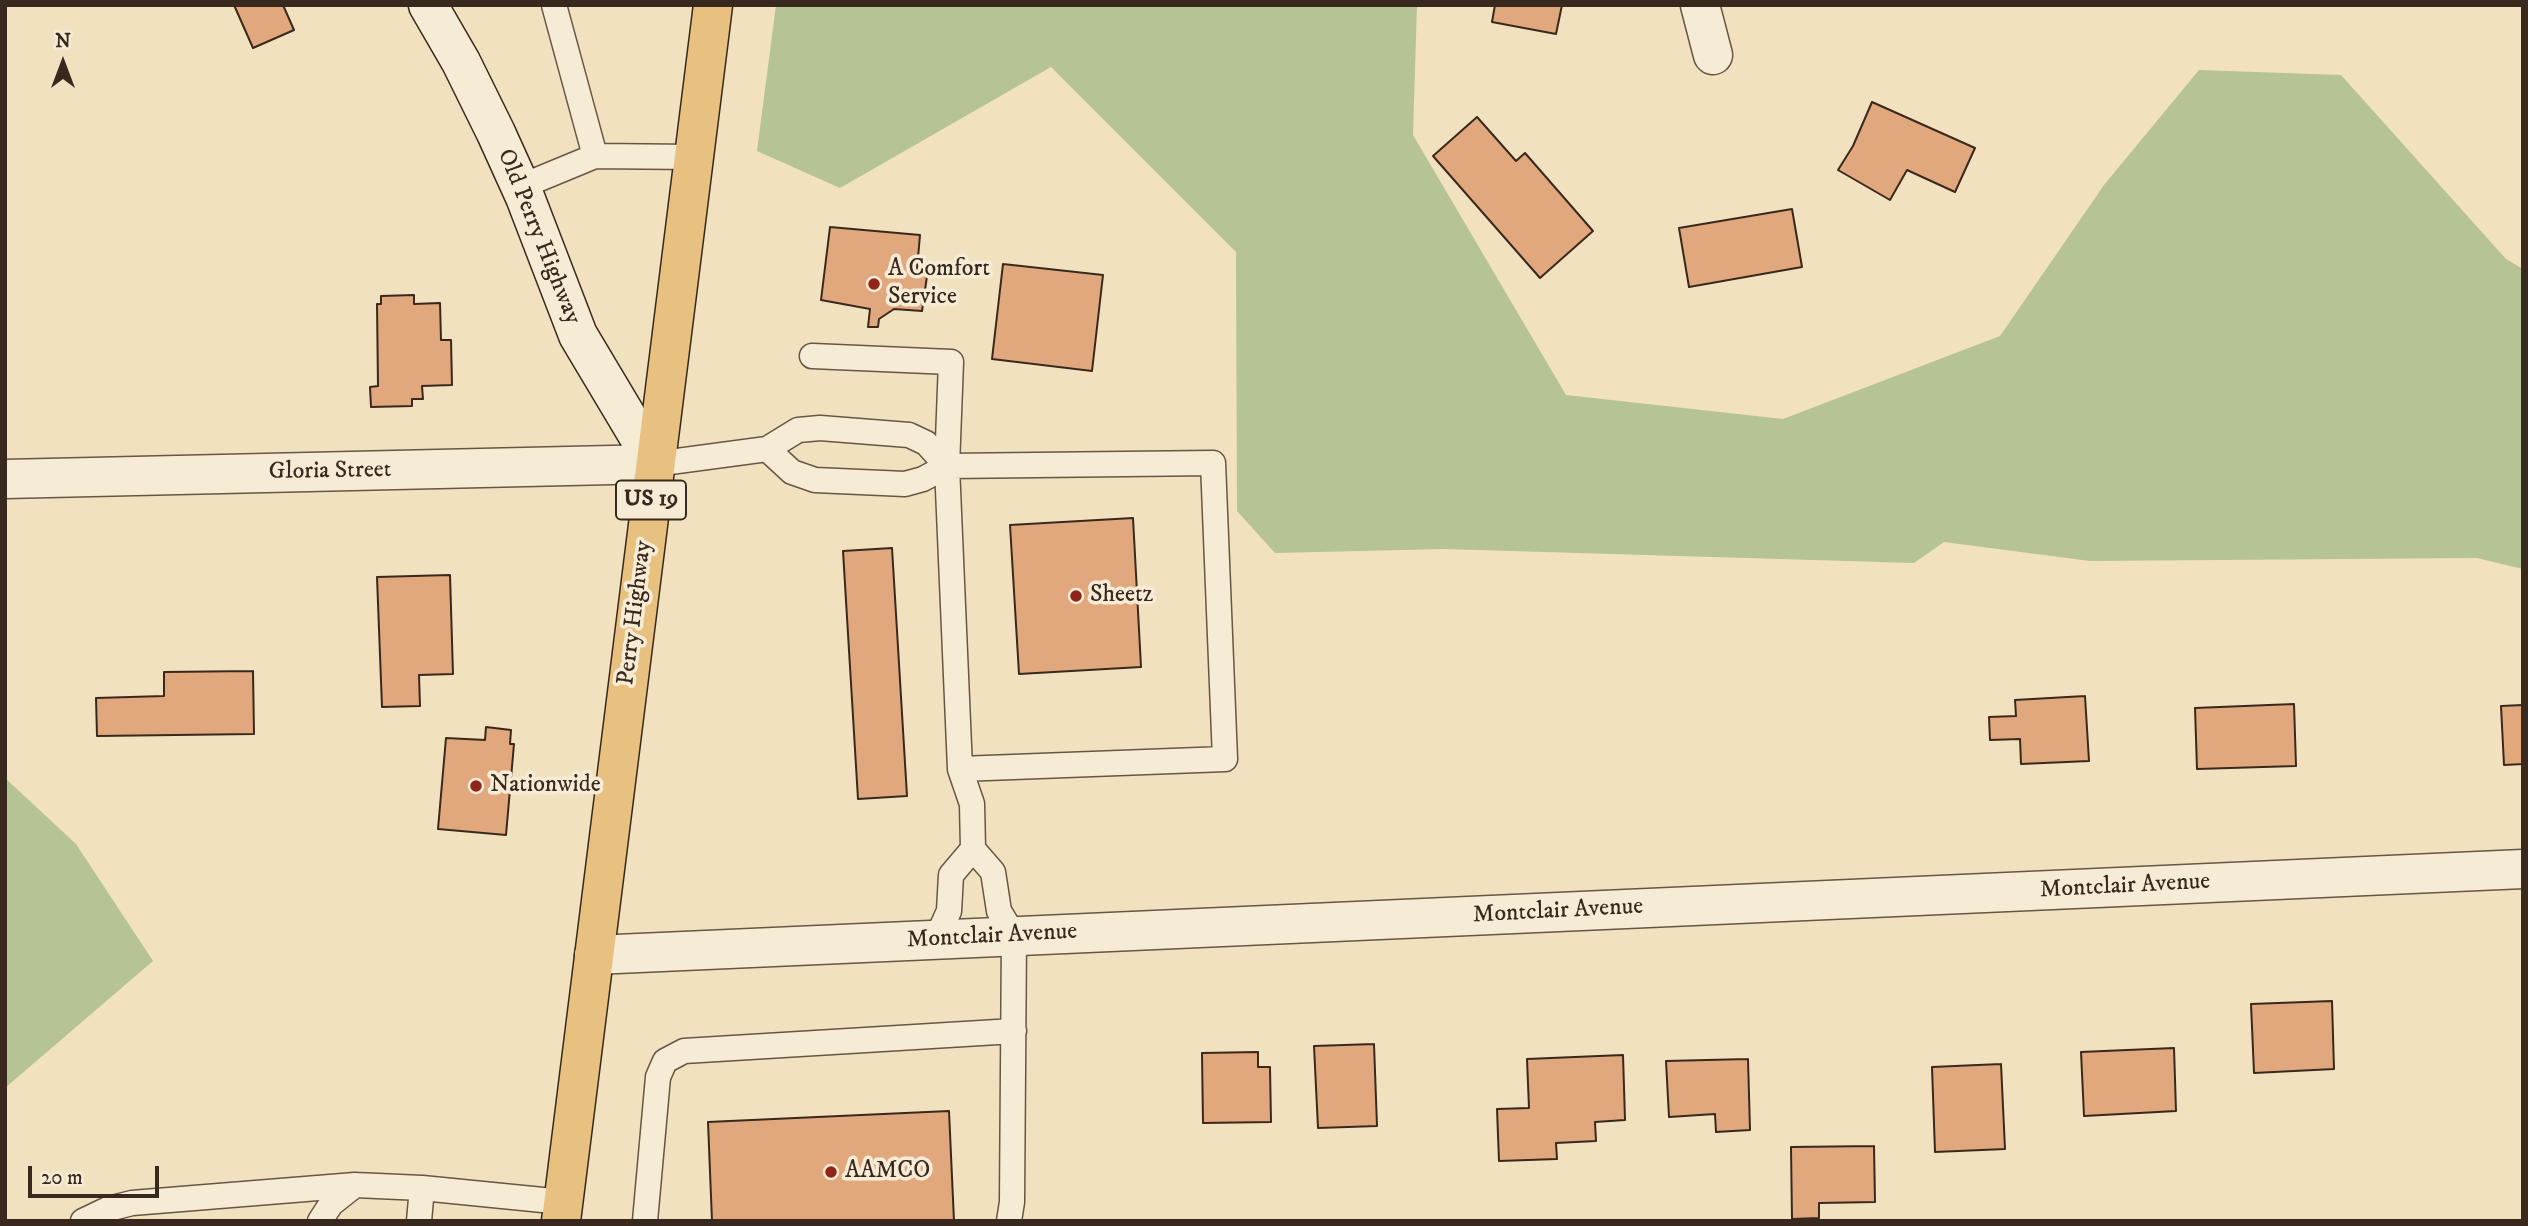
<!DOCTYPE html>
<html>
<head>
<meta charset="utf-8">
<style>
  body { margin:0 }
  #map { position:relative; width:2528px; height:1226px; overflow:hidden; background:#f1e1be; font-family:"IM FELL DW Pica",serif }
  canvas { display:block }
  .frame { position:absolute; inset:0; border:7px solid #39281e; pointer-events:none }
  .north { position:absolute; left:28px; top:28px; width:70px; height:70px; -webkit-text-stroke:5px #f6ecd5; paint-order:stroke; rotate:0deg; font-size:19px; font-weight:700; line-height:28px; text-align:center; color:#39281e }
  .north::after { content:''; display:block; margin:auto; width:24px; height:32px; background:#39281e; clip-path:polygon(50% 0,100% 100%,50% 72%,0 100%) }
  .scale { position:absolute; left:28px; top:1166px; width:131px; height:32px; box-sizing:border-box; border:4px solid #39281e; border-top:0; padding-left:9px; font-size:21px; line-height:24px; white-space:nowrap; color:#39281e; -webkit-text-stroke:5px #f6ecd5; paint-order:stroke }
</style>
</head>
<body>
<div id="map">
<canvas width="2528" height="1226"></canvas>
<div class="frame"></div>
<div class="north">N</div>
<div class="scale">20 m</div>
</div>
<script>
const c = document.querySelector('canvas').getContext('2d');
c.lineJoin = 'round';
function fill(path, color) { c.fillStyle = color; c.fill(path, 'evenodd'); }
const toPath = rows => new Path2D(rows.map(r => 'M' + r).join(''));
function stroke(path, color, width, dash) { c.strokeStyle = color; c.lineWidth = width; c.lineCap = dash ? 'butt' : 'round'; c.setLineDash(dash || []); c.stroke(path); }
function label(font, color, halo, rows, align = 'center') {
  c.font = font + ' "IM FELL DW Pica",serif'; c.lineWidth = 7; c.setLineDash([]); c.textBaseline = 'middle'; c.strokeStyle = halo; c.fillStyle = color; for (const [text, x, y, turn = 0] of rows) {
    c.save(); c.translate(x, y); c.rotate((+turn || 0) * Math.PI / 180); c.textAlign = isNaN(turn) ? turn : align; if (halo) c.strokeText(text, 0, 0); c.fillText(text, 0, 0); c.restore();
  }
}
const green = toPath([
  [776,5,1417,5,1413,135,1566,395,1783,419,2000,336,2104,185,2199,70,2341,75,2506,259,2523,269,2523,569,2477,558,2090,561,1944,542,1914,563,1444,549,1275,553,1237,511,1236,252,1051,67,840,188,757,151],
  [5,778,76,844,153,961,5,1088]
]);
const building = toPath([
  [234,5,283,5,294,30,253,48,234,5],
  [1495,5,1562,5,1556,34,1492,22,1495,5],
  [1872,102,1975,148,1955,192,1907,170,1890,200,1838,170,1853,146,1872,102],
  [1477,117,1516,161,1525,153,1593,231,1540,278,1433,156,1477,117],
  [1792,209,1802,267,1689,287,1679,228,1792,209],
  [830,227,920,235,917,269,928,269,922,311,894,309,879,319,878,327,868,327,870,309,821,300,830,227],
  [1003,264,1103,275,1092,371,992,359,1003,264],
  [414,295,414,304,440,303,441,340,451,340,452,385,422,386,423,399,412,399,412,406,371,407,370,387,378,386,377,304,381,304,381,296,414,295],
  [1133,518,1141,667,1019,674,1010,525,1133,518],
  [892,548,907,796,858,799,843,551,892,548],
  [450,575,453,674,419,675,420,706,382,707,377,577,450,575],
  [253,671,254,734,97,736,96,698,164,696,164,672,253,671],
  [2085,696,2089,761,2021,764,2020,739,1990,740,1989,717,2016,716,2015,700,2085,696],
  [2294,704,2296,766,2197,769,2195,708,2294,704],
  [2523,705,2523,764,2504,765,2501,706,2523,705],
  [486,727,511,730,510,744,514,744,506,835,438,829,446,738,485,740,486,727],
  [2332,1001,2334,1069,2254,1073,2251,1004,2332,1001],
  [1374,1044,1377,1126,1318,1128,1314,1046,1374,1044],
  [2174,1048,2176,1111,2084,1116,2081,1052,2174,1048],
  [1258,1052,1258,1067,1270,1067,1271,1122,1203,1123,1202,1053,1258,1052],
  [1623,1055,1625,1120,1595,1122,1596,1141,1556,1143,1557,1159,1499,1161,1497,1109,1529,1108,1527,1059,1623,1055],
  [1748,1059,1750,1130,1716,1132,1715,1114,1669,1117,1666,1061,1748,1059],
  [2001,1064,2005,1149,1935,1152,1932,1067,2001,1064],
  [949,1111,954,1221,712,1221,708,1122,949,1111],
  [1874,1146,1875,1202,1819,1203,1819,1218,1792,1219,1791,1147,1874,1146]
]);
const lane = toPath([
  [554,5,595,156,694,157],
  [520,187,595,156],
  [812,356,951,362,947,466],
  [655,464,767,449,798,430,820,428,909,435,926,443,947,466,923,479,905,484,815,480,792,472,767,449],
  [960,769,1225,759,1213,463,947,466,960,769,972,804,973,849,993,872,999,911,1014,936,1012,1202,1009,1221],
  [936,940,949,911,951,875,973,849],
  [83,1221,108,1209,132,1203,355,1185,422,1188,563,1202],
  [320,1221,331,1204,355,1185],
  [419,1221,422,1188],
  [645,1221,658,1077,665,1061,684,1051,1014,1031]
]);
const street = toPath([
  [1700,5,1713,55],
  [5,479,655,464],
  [594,955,2523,869]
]);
const secondary = toPath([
  [428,5,461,62,496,133,525,197,578,335,655,464]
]);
const primary = toPath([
  [561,1221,713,5]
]);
const markers = [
  [874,284,7,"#8f2418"],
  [1076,596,7,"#8f2418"],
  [476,786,7,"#8f2418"],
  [831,1172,7,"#8f2418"]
];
const shields = [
  [651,500,70]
];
const shieldNames = [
  ["US 19",651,500]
];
const streetNames = [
  ["Old Perry Highway",538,237,68],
  ["Gloria Street",330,472,-1],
  ["Perry Highway",636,613,-83],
  ["Montclair Avenue",2125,887,-3],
  ["Montclair Avenue",1558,912,-3],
  ["Montclair Avenue",992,937,-3]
];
const poiNames = [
  ["A Comfort",888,270],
  ["Service",888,298],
  ["Sheetz",1090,596],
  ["Nationwide",490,786],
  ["AAMCO",845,1172]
];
fill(green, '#b6c394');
fill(building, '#e2a87d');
stroke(building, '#39281e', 2);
stroke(lane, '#675646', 27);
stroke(street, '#675646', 41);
stroke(secondary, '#39281e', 41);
stroke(primary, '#39281e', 41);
stroke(lane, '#f6ecd5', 24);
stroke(street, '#f6ecd5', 38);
stroke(secondary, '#f6ecd5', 38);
stroke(primary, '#e8c07f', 38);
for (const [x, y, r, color] of markers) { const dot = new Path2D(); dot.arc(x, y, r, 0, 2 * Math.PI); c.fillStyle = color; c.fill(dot); stroke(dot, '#f6ecd5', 2.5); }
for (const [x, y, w] of shields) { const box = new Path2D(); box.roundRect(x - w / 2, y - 19.5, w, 39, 5); c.fillStyle = '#f6ecd5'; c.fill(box); stroke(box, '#39281e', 2); }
label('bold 23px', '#39281e', null, shieldNames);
label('24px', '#39281e', '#f6ecd5', streetNames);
label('24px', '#39281e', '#f6ecd5', poiNames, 'left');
</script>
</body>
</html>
